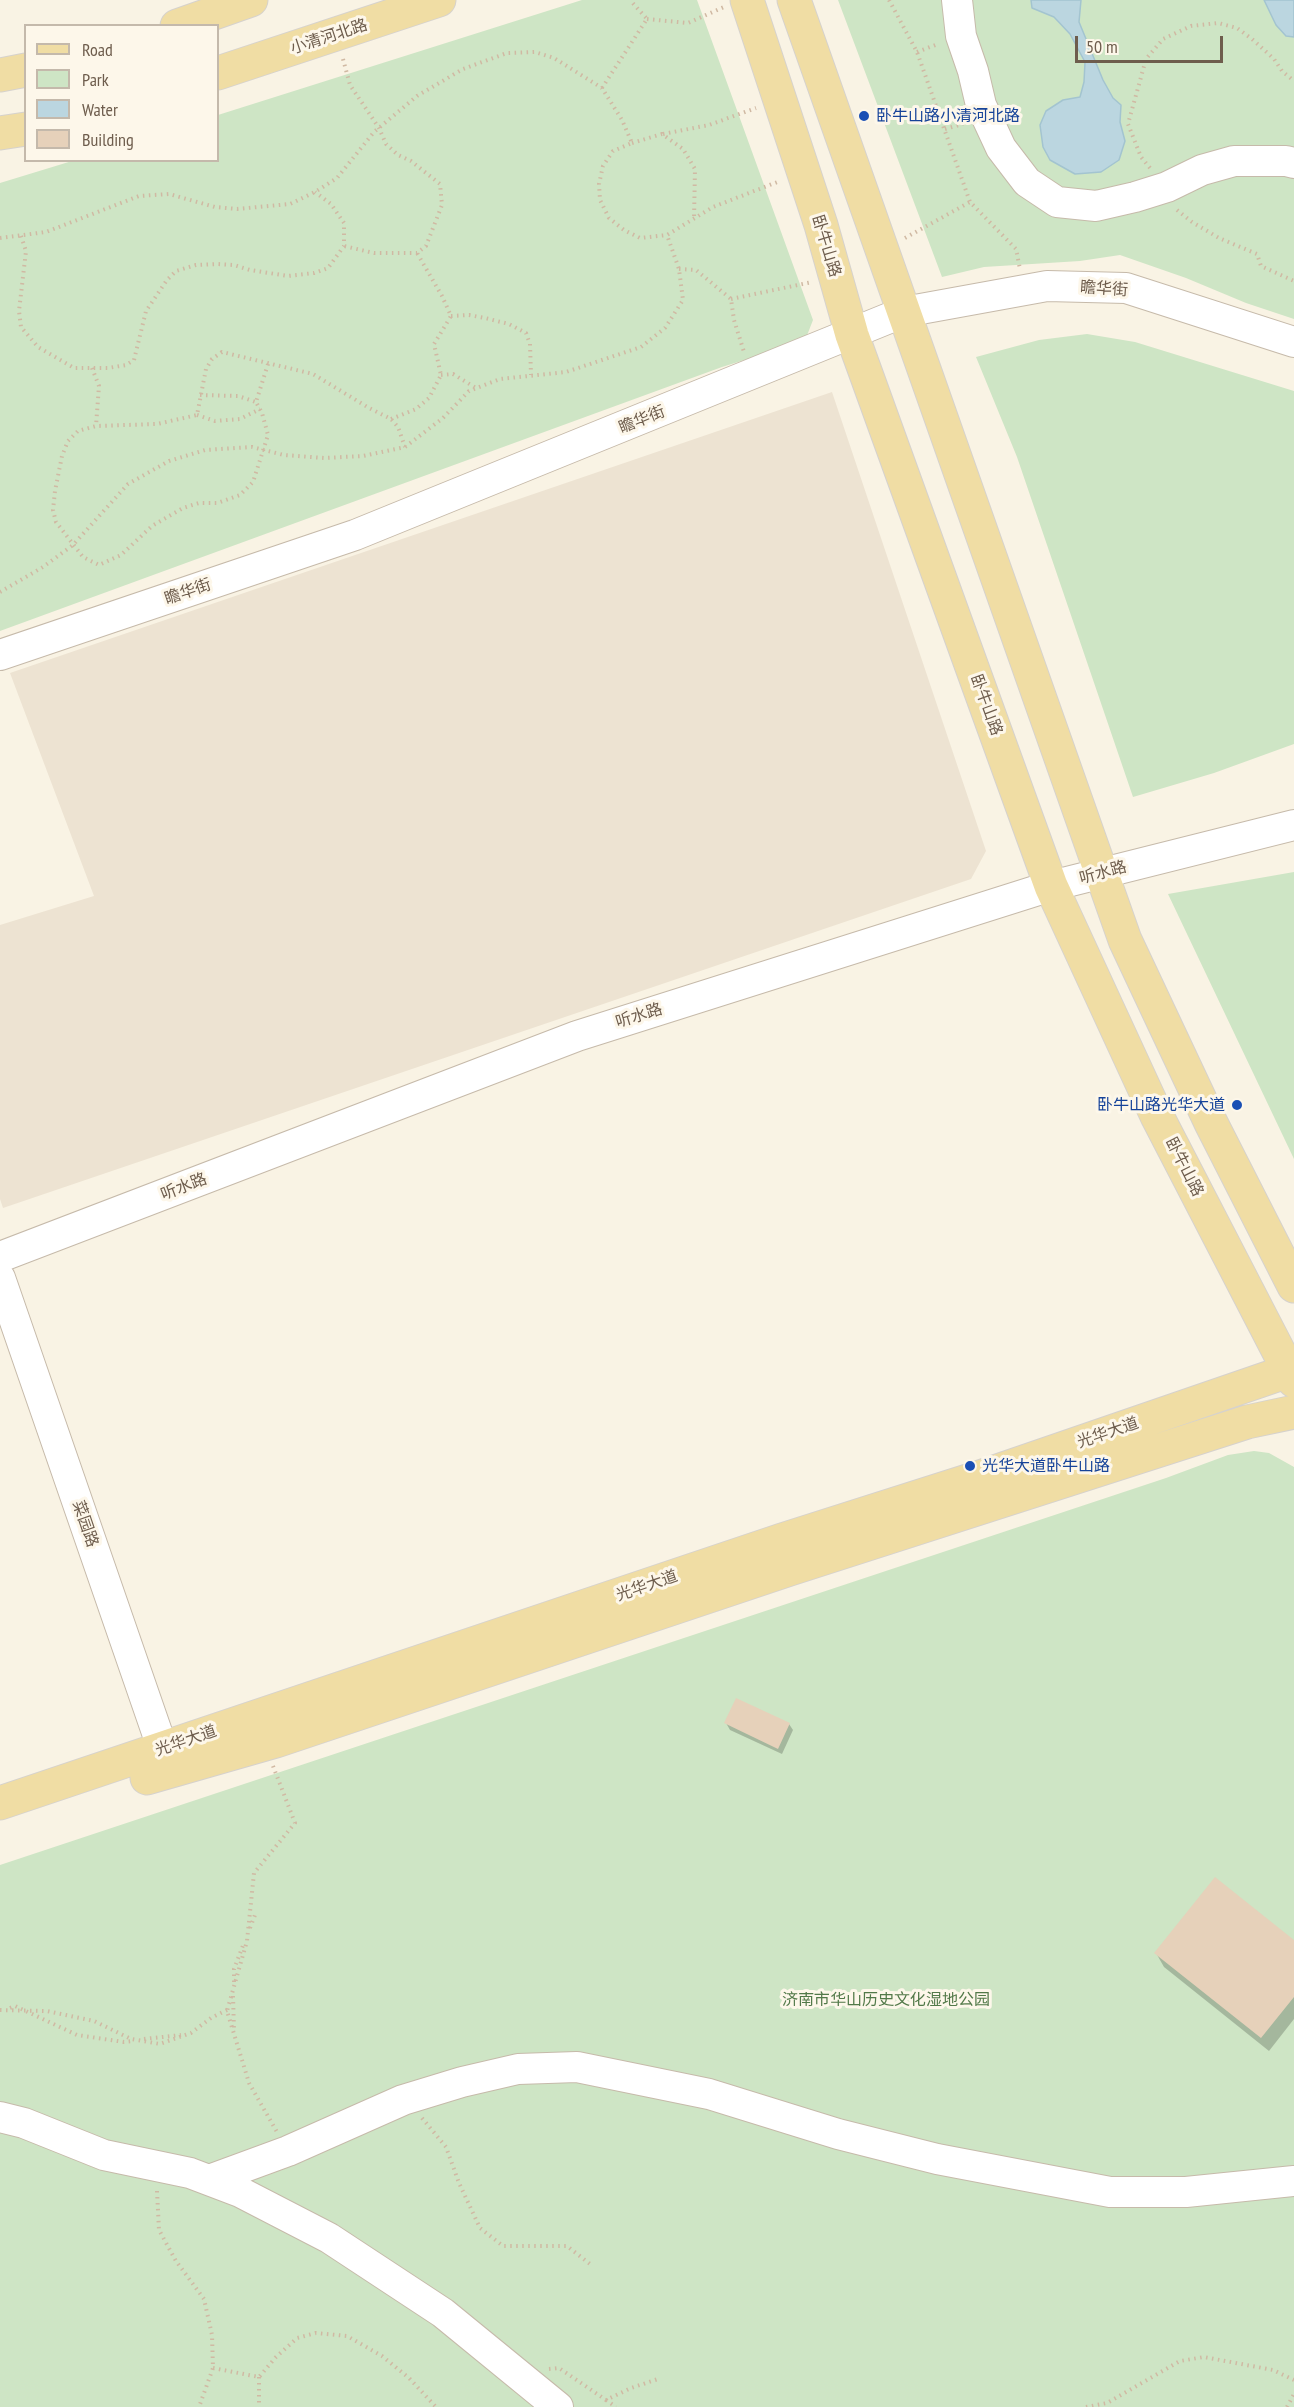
<!DOCTYPE html>
<html>
<head>
<meta charset="utf-8">
<style>
  body { margin:0 }
  #map { position:relative; width:1294px; height:2407px; overflow:hidden; background:#f9f3e4; font-family:"PT Sans Narrow",sans-serif }
  canvas { display:block }
  .legend { position:absolute; left:24px; top:24px; width:195px; height:138px; box-sizing:border-box; background:#fdf7ea; border:2px solid #c4b9ab; margin:0; padding:8px 10px; list-style:none; font-size:18px; color:#6e5d4d }
  .legend li { display:flex; align-items:center; gap:12px; height:30px }
  .legend b { width:30px; border:2px solid #c4b9ab }
  .scale { position:absolute; left:1075px; top:36px; width:148px; height:27px; box-sizing:border-box; border:3px solid #6e5d4d; border-top:0; padding-left:8px; font-size:18px; line-height:21px; white-space:nowrap; color:#6e5d4d; -webkit-text-stroke:4px #fdf7ea; paint-order:stroke }
</style>
</head>
<body>
<div id="map">
<canvas width="1294" height="2407"></canvas>
<ul class="legend">
<li><b style="height:8px;background:#f0dda4"></b>Road</li>
<li><b style="height:16px;background:#cee5c5"></b>Park</li>
<li><b style="height:16px;background:#bbd6e0"></b>Water</li>
<li><b style="height:16px;background:#e6d1ba"></b>Building</li>
</ul>
<div class="scale">50 m</div>
</div>
<script>
const c = document.querySelector('canvas').getContext('2d');
c.lineJoin = 'round';
function fill(path, color) { c.fillStyle = color; c.fill(path, 'evenodd'); }
const toPath = rows => new Path2D(rows.map(r => 'M' + r).join(''));
function stroke(path, color, width, dash) { c.strokeStyle = color; c.lineWidth = width; c.lineCap = dash ? 'butt' : 'round'; c.setLineDash(dash || []); c.stroke(path); }
function label(font, color, halo, rows, align = 'center') {
  c.font = font + ' "PT Sans Narrow","Noto Sans SC",sans-serif'; c.lineWidth = 6; c.setLineDash([]); c.textBaseline = 'middle'; c.strokeStyle = halo; c.fillStyle = color; for (const [text, x, y, turn = 0] of rows) {
    c.save(); c.translate(x, y); c.rotate((+turn || 0) * Math.PI / 180); c.textAlign = isNaN(turn) ? turn : align; if (halo) c.strokeText(text, 0, 0); c.fillText(text, 0, 0); c.restore();
  }
}
const residential = toPath([
  [832,392,986,851,971,879,3,1208,0,1199,0,925,94,896,10,673]
]);
const green = toPath([
  [582,0,697,0,813,320,806,338,799,343,722,367,0,631,0,183,72,161,218,160,218,115],
  [838,0,1294,0,1294,319,1246,303,1186,278,1120,255,1080,261,984,267,942,277],
  [1087,334,1135,342,1294,391,1294,744,1214,773,1133,797,1017,457,976,357,1039,340],
  [1294,872,1294,1159,1168,894],
  [1254,1451,1269,1453,1294,1467,1294,2407,0,2407,0,1865,1166,1478,1228,1455]
]);
const water = toPath([
  [1031,0,1081,0,1079,22,1103,80,1113,98,1121,105,1120,122,1125,141,1119,160,1101,172,1075,174,1050,160,1043,147,1040,125,1046,111,1063,100,1080,97,1084,82,1085,62,1070,34,1054,17,1032,8,1031,0],
  [1264,0,1294,0,1294,37,1286,36,1276,25,1264,0]
]);
const shadow = toPath([
  [726,1723,789,1724,793,1730,782,1754,730,1730],
  [1294,1942,1294,2019,1269,2051,1164,1967,1156,1953]
]);
const building = toPath([
  [736,1698,790,1723,778,1749,724,1723],
  [1215,1877,1294,1940,1294,1997,1261,2038,1154,1953]
]);
const path = toPath([
  [889,0,917,52,970,202,1016,249,1020,269],
  [647,19,688,23,724,7],
  [917,52,938,44],
  [343,59,350,85,379,128,386,144,398,155,411,161,440,184,442,205,426,246,417,253,374,253,344,246],
  [602,88,647,19,630,0],
  [945,129,963,124],
  [663,134,709,125,756,108],
  [632,143,662,134,683,149,695,169,694,219],
  [1150,168,1141,157,1128,124,1146,59,1163,39,1191,26,1218,23,1237,28,1252,39,1274,59,1282,71,1294,81],
  [1177,210,1192,222,1219,238,1257,254,1261,266,1294,281],
  [21,236,26,251,19,311,21,327,38,347,74,368,108,368,126,365,134,360,146,311,167,280,176,271,196,265,217,264,234,265,250,270,288,276,314,273,328,268,344,246,344,223,331,204,315,192],
  [0,238,46,232,139,196,169,194,215,207,237,209,290,204,315,192,337,178,374,132,417,96,463,69,507,53,535,52,554,58,602,88,622,120,632,143,613,151,603,166,599,184,600,200,609,218,624,230,640,238,667,235,713,207,780,181],
  [905,238,970,202],
  [679,269,696,270,731,299,734,320,744,352],
  [731,299,812,282],
  [451,316,469,315,485,318,509,324,526,333,530,344,531,375],
  [268,364,256,402,262,413,268,435,253,482,240,495,217,503,199,503,183,508,152,526,121,555,99,565,83,557,56,522,53,510,55,491,62,456,68,441,78,431,96,426,157,424,197,415,206,369,212,359,222,352,313,374,369,408,391,419,398,427,405,447],
  [92,368,99,386,96,426],
  [441,375,453,374,476,388],
  [200,395,238,396,256,402],
  [197,415,215,421,240,419,260,409],
  [391,419,416,409,429,398,441,375,434,344,451,316,442,296,417,253],
  [0,592,43,567,73,545,128,484,169,461,205,450,252,447,284,455,324,458,363,456,405,447,443,418,469,391,500,379,566,372,641,347,665,328,683,300,679,269,667,235],
  [273,1766,295,1823,254,1873,247,1941,227,2011,249,2083,277,2132],
  [250,1928,255,1915],
  [234,1982,234,1969,244,1943],
  [233,1996,234,2030],
  [10,2008,15,2006,77,2035,124,2042,133,2041],
  [0,2010,47,2011,94,2021,131,2039,160,2044,191,2033,211,2018,227,2010],
  [144,2039,181,2035],
  [422,2118,446,2147,459,2183,480,2228,503,2246,567,2246,590,2264],
  [157,2191,159,2230,176,2261,204,2299,212,2335,213,2368,199,2407],
  [213,2368,259,2377,276,2357,297,2338,316,2333,347,2336,382,2356,409,2378,436,2407],
  [549,2369,559,2368,606,2400,631,2388,658,2379],
  [259,2377,259,2407],
  [606,2400,616,2407],
  [1086,2407,1107,2403,1180,2361,1204,2357,1273,2370,1294,2380],
  [1287,2407,1294,2394]
]);
const minor = toPath([
  [957,0,961,36,973,71,981,105,1001,148,1027,182,1057,202,1096,206,1135,197,1167,187,1202,170,1234,161,1286,161,1294,163],
  [0,655,355,535,904,312,1047,286,1126,288,1294,342],
  [0,1257,577,1036,1051,886,1294,825],
  [0,1278,170,1770],
  [0,2117,24,2123,104,2155,190,2173,240,2192,329,2238,443,2313,558,2407],
  [209,2180,288,2151,403,2100,462,2082,518,2069,577,2067,709,2094,838,2134,937,2159,1110,2192,1186,2192,1294,2181]
]);
const major = toPath([
  [747,0,821,225,852,335,1051,886,1157,1116,1294,1381],
  [794,0,1125,940,1211,1123,1294,1286],
  [177,26,251,0],
  [218,73,439,0],
  [0,75,26,70],
  [0,133,26,129],
  [147,1778,276,1741,790,1569,1247,1422,1294,1412],
  [0,1803,782,1540,974,1479,1294,1369]
]);
const markers = [
  [864,116,6,"#1a4fb4"],
  [1237,1105,6,"#1a4fb4"],
  [970,1466,6,"#1a4fb4"]
];
const streetNames = [
  ["小清河北路",329,37,-18],
  ["卧牛山路",826,246,73],
  ["瞻华街",1104,289,4],
  ["瞻华街",642,420,-22],
  ["瞻华街",188,592,-19],
  ["卧牛山路",986,705,70],
  ["听水路",1103,873,-15],
  ["听水路",639,1016,-17],
  ["卧牛山路",1184,1167,63],
  ["听水路",184,1187,-21],
  ["光华大道",1108,1433,-19],
  ["菜园路",85,1524,71],
  ["光华大道",647,1586,-19],
  ["光华大道",186,1741,-19]
];
const transitNames = [
  ["卧牛山路小清河北路",876,116],
  ["卧牛山路光华大道",1225,1105,"right"],
  ["光华大道卧牛山路",982,1466]
];
const parkNames = [
  ["济南市华山历史文化湿地公园",886,2000]
];
fill(residential, '#ede3d2');
fill(green, '#cee5c5');
fill(water, '#bbd6e0');
stroke(water, '#a3c4d0', 1.5);
fill(shadow, '#0003');
fill(building, '#e6d1ba');
stroke(minor, '#c6baaa', 32);
stroke(major, '#d6d2cd', 35);
stroke(path, '#d0b9a3', 4, [1.5, 4.5]);
stroke(minor, '#fff', 30);
stroke(major, '#f0dda4', 33);
for (const [x, y, r, color] of markers) { const dot = new Path2D(); dot.arc(x, y, r, 0, 2 * Math.PI); c.fillStyle = color; c.fill(dot); stroke(dot, '#fdf7ea', 2); }
label('16px', '#6e5d4d', '#fdf7ea', streetNames);
label('16px', '#164399', '#fdf7ea', transitNames, 'left');
label('16px', '#527949', '#fdf7ea', parkNames);
</script>
</body>
</html>
